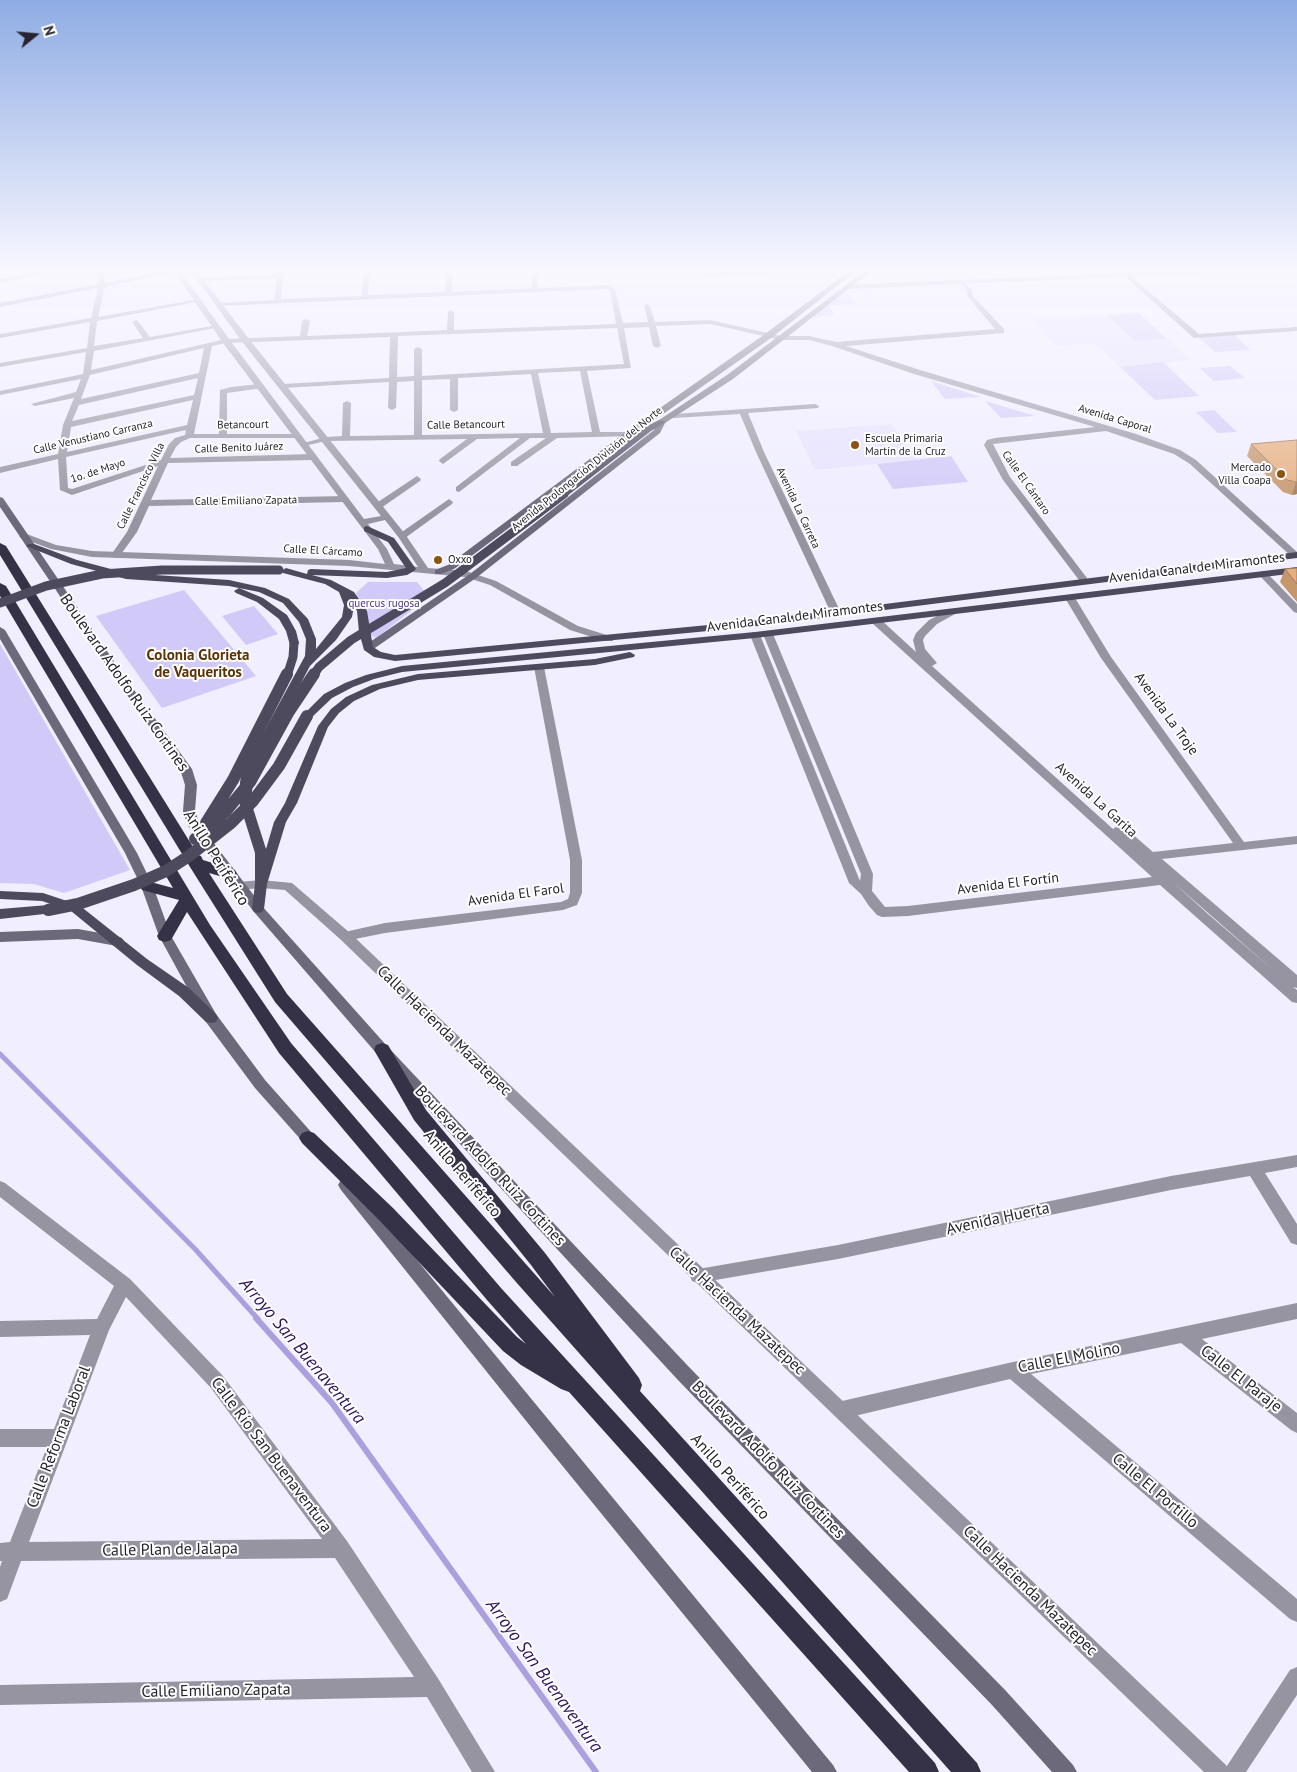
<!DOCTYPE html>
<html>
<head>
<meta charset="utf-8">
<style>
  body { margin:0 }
  #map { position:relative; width:1297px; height:1772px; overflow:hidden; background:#f0eeff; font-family:"PT Sans",sans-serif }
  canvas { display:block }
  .north { position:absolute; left:10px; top:10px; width:50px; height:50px; -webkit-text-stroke:4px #fefefe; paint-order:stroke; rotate:73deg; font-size:14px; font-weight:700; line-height:20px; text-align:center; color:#27252f }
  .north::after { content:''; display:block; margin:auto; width:18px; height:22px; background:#27252f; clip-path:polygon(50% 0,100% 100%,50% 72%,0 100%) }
</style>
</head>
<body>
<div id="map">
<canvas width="1297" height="1772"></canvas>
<div class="north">N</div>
</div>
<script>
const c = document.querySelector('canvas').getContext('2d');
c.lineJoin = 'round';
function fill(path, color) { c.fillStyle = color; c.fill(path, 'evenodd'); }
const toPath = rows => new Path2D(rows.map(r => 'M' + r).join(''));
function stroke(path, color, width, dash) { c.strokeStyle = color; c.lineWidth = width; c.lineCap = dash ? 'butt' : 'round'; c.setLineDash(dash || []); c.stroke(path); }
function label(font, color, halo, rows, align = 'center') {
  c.font = font + ' "PT Sans",sans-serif'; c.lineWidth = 4; c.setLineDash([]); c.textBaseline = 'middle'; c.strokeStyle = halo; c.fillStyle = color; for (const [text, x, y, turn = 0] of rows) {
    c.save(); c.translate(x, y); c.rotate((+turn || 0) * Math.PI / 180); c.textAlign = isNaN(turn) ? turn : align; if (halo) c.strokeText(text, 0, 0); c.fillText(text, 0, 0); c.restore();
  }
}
const built = toPath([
  [1107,315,1135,341,1167,339,1191,360,1120,367,1095,343,1055,346,1032,320],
  [892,424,916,460,815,470,796,431]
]);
const green = toPath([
  [847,292,857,304,829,306,834,315,811,317],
  [1139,313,1167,339,1135,341,1107,315],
  [1234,334,1250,350,1215,352,1197,336],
  [1163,362,1199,396,1155,400,1120,367],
  [1230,366,1245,378,1214,381,1200,368],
  [931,381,981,397,945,399],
  [985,401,1035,416,1001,418],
  [1214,410,1237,432,1218,433,1196,412],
  [951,456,968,482,893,489,877,464],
  [368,582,417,582,429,597,376,638,369,634,356,593],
  [184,590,256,676,162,708,96,616],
  [254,606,278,634,246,645,222,616],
  [0,644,130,870,64,893,34,884,0,883]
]);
const streamFar1 = toPath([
  [0,1054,195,1249,258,1319]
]);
const stream = toPath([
  [256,1318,332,1403,596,1772]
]);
const minor = toPath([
  [38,271,51,271,0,283,0,279,38,271],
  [98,271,104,271,105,283,165,271,179,271,105,287,98,317,199,299,202,301,97,321,94,346,143,338,132,322,136,320,138,321,150,337,217,325,221,327,94,351,91,370,226,339,300,336,302,321,306,319,310,321,307,336,447,330,448,312,451,310,454,312,454,330,616,324,610,291,607,289,219,306,217,305,217,303,274,300,277,278,199,281,199,279,201,278,277,274,278,271,284,271,281,299,361,296,364,271,370,271,368,295,445,292,447,271,453,271,452,292,532,288,531,271,537,271,538,288,608,285,615,289,623,323,648,322,644,306,647,304,650,306,655,322,710,320,781,336,809,336,836,342,995,329,967,296,967,291,959,282,962,280,972,290,973,296,1004,329,1004,333,846,346,920,370,1136,434,1180,450,1196,460,1297,552,1297,557,1292,557,1190,464,1174,454,1106,431,993,444,1010,477,1090,582,1088,584,1082,584,1003,480,984,445,987,440,995,438,1095,427,914,374,832,346,809,340,781,340,710,324,656,326,661,346,657,348,653,346,649,327,624,328,631,368,587,371,600,432,629,432,633,434,632,436,557,438,517,466,511,466,511,462,546,438,530,438,459,492,456,491,456,487,520,438,477,439,443,464,439,461,440,459,467,439,326,441,304,446,300,444,326,437,342,436,343,403,347,401,351,403,350,436,414,435,414,381,397,382,396,408,392,410,388,408,389,382,283,388,279,386,283,384,389,378,390,337,226,343,212,346,194,434,219,434,220,390,231,387,260,384,263,384,263,388,227,393,227,434,298,434,302,436,298,438,190,438,181,442,176,447,170,458,313,454,317,457,313,460,168,463,151,500,345,496,349,499,345,502,149,506,137,532,119,557,116,558,111,555,127,532,158,466,72,495,60,490,58,459,0,473,0,467,58,454,63,425,74,398,35,406,31,404,76,392,81,379,0,395,0,391,83,374,86,352,0,367,0,363,87,348,90,322,0,338,0,334,91,318,98,288,0,307,0,303,99,284,98,271],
  [617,328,624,364,422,376,422,349,418,347,414,349,414,376,397,377,398,336,617,328],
  [204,348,199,373,81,399,90,375,204,348],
  [580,371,592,432,551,433,538,373,580,371],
  [531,374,543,433,422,435,422,380,450,379,450,410,454,412,458,410,458,378,531,374],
  [198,378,194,395,72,421,79,405,198,378],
  [193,400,187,425,67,452,71,427,193,400],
  [186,430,185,435,175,438,169,444,161,460,72,489,68,488,66,457,186,430],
  [618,271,627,271,624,273,618,271],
  [1124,274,1128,274,1199,334,1297,327,1297,331,1194,338,1124,276,1124,274],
  [815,404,819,406,818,408,748,413,764,452,841,613,836,616,831,613,756,452,740,414,674,418,670,416,674,414,815,404],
  [417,476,421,479,420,481,381,508,375,508,375,504,417,476],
  [449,499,453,502,452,504,405,538,399,538,399,534,449,499],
  [1263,571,1266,572,1297,604,1297,613,1294,612,1260,576,1258,574,1263,571],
  [1070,595,1075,598,1111,657,1244,842,1297,836,1297,844,1162,859,1297,975,1297,988,1293,987,1297,990,1297,1003,1292,1002,1160,885,908,916,882,917,877,915,869,906,861,894,849,883,750,635,751,633,755,632,760,635,860,881,861,874,763,634,768,631,773,634,873,874,872,891,885,907,908,906,1152,877,872,623,872,619,876,618,880,619,916,652,913,640,916,633,929,620,949,610,955,610,955,614,937,624,925,636,923,640,925,649,937,663,932,666,1113,829,1119,825,1123,826,1153,852,1233,843,1101,658,1065,598,1070,595],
  [1174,883,1272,969,1208,914,1174,883],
  [539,664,544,667,582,860,582,893,577,905,563,910,385,933,345,941,340,939,339,936,340,933,385,923,561,902,568,899,570,893,570,860,534,667,539,664],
  [1297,1155,1297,1167,1265,1173,1297,1224,1297,1245,1291,1243,1250,1176,1171,1190,838,1259,698,1283,692,1281,690,1276,692,1271,698,1269,838,1245,1171,1176,1297,1155],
  [0,1181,5,1183,130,1279,223,1376,347,1541,439,1680,495,1772,472,1772,427,1697,0,1705,0,1685,414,1677,335,1558,21,1561,7,1599,0,1602,0,1567,2,1561,0,1561,0,1543,10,1542,47,1447,0,1447,0,1429,54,1429,90,1335,0,1337,0,1321,97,1319,114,1286,0,1197,0,1181],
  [126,1297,211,1388,322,1539,29,1542,109,1330,126,1297],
  [1297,1303,1297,1319,1202,1339,1297,1413,1297,1433,1291,1430,1181,1343,1031,1374,1297,1599,1297,1622,1290,1619,1010,1379,842,1419,836,1416,833,1410,836,1404,842,1401,1013,1362,1297,1303],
  [1297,1667,1297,1695,1246,1772,1223,1772,1290,1670,1297,1667]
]);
const tertiary = toPath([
  [174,271,180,271,229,339,364,519,381,516,243,343,191,271,197,271,249,339,405,534,428,568,466,571,496,581,578,626,613,637,613,641,605,641,570,630,490,585,465,577,349,566,92,557,51,549,21,538,19,536,24,533,56,545,92,551,349,560,385,564,378,549,223,343,174,271],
  [385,520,399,538,418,567,394,564,387,549,368,524,385,520],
  [1157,271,1207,271,1204,273,848,289,845,287,848,285,1157,271],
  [261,880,292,883,350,933,1226,1765,1230,1772,1204,1772,340,939,285,890,261,888,239,890,233,886,239,882,261,880]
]);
const secondary = toPath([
  [849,271,856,271,771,338,632,436,454,569,441,574,435,574,435,570,448,565,626,432,765,334,849,271],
  [865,271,872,271,733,379,665,423,660,433,476,578,372,650,364,650,364,646,470,574,654,430,659,420,727,375,865,271],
  [0,497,3,498,126,679,192,769,197,785,195,811,200,825,262,906,387,1046,689,1367,1006,1691,1073,1765,1077,1772,1052,1772,992,1705,677,1379,377,1054,254,912,188,826,183,811,185,785,180,769,117,681,0,507,0,497],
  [0,627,5,630,137,853,153,886,171,936,216,1014,265,1080,320,1142,323,1146,320,1150,315,1152,310,1150,255,1088,206,1022,159,936,141,886,125,853,0,639,0,627],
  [78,929,117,936,122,938,124,941,122,944,117,946,78,939,0,942,0,932,78,929],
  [346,1178,351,1180,833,1765,837,1772,812,1772,543,1442,341,1190,338,1185,341,1180,346,1178]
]);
const primary = toPath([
  [659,420,666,422,651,431,567,496,561,496,561,492,645,427,659,420],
  [367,526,394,538,416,569,414,571,407,575,387,578,312,575,331,580,354,592,367,611,373,647,381,652,395,655,750,621,1297,552,1297,558,750,627,395,661,374,657,364,650,359,632,357,611,354,606,352,617,336,640,310,666,254,772,251,802,266,849,274,822,285,803,318,726,331,709,346,697,372,685,418,674,595,659,630,652,635,655,634,657,595,665,418,680,380,689,354,701,339,713,328,727,297,803,286,822,267,884,264,909,262,912,258,913,254,912,252,909,255,884,255,853,239,802,240,782,242,772,305,656,306,639,299,622,283,603,259,592,229,586,126,579,71,564,26,546,28,544,34,544,77,560,126,573,229,580,265,588,289,599,308,619,316,639,316,649,342,617,344,605,339,592,325,584,283,573,281,571,286,568,307,574,308,570,311,569,387,572,406,568,388,542,364,531,364,527,367,526],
  [1297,567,1297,573,755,638,402,672,374,679,353,687,332,698,311,718,307,719,302,716,324,694,345,683,366,675,402,666,755,632,1297,567],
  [239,588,263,598,287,615,296,631,299,643,298,645,290,645,286,631,279,619,257,602,236,593,234,591,239,588],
  [0,891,43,893,79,905,147,959,189,988,216,1014,218,1018,216,1022,211,1023,206,1022,179,996,137,965,71,911,42,901,0,899,0,891],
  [48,905,53,907,54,910,53,913,0,919,0,909,48,905]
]);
const motorway = toPath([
  [0,543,6,546,198,855,201,856,203,860,235,870,237,874,235,878,230,879,209,873,287,994,555,1297,531,1265,414,1120,374,1050,376,1045,382,1043,388,1045,426,1110,545,1253,639,1378,642,1385,640,1391,977,1763,981,1772,951,1772,516,1282,275,1002,190,867,0,555,0,543],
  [0,583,6,586,210,925,291,1043,501,1288,935,1763,939,1772,909,1772,569,1392,561,1389,521,1365,503,1351,379,1220,302,1143,299,1138,302,1133,308,1131,314,1133,393,1208,517,1337,526,1344,487,1300,279,1053,187,912,171,940,165,942,159,940,157,936,179,900,142,890,140,886,142,882,147,881,173,888,0,596,0,583]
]);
const primaryBridgeFar1 = toPath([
  [0,603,46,586,102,574,162,570,279,570],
  [287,676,293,657,294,643],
  [313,676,319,667,351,640,445,583,564,494]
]);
const primaryBridge = toPath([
  [206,823,233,780,287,674],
  [195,839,226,811,250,782,288,713,314,674],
  [48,910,78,904,134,885,166,871,189,856,231,823,253,801,279,766,307,716]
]);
const wall = toPath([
  [701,271,773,271,773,274,703,277],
  [1297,440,1297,494,1292,495,1283,492,1247,456,1251,444],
  [1297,568,1297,602,1280,582,1285,569]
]);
const shadedWall = toPath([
  [1296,482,1297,482,1297,494,1292,495]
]);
const building = toPath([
  [1297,440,1297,482,1296,482,1287,480,1251,444,1297,440],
  [1297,568,1297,584,1285,569,1297,568]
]);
const markers = [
  [855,445,5,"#8e5310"],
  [1281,474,5,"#8e5310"],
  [438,560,5,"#8e5310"]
];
const farStreetnames = [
  ["Avenida Caporal",1115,419,17],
  ["Betancourt",243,425,-1],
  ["Calle Betancourt",466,425,-1],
  ["Calle Venustiano Carranza",93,437,-13],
  ["Calle Benito Juárez",239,448,-2],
  ["Avenida Prolongación División del Norte",587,469,-39],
  ["1o. de Mayo",98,471,-18],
  ["Calle El Cántaro",1026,483,55],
  ["Calle Francisco Villa",141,486,-64],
  ["Calle Emiliano Zapata",246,501,-1],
  ["Avenida La Carreta",798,508,65],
  ["Calle El Cárcamo",323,551,3]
];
const farPoinames = [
  ["Escuela Primaria",865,439],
  ["Martín de la Cruz",865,452],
  ["Mercado",1271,468,"right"],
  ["Villa Coapa",1271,481,"right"],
  ["Oxxo",448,560]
];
const farParknames = [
  ["quercus rugosa",384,604]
];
const streetNames = [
  ["Avenida Canal de Miramontes",1197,568,-7],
  ["Avenida Canal de Miramontes",795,617,-7],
  ["Avenida La Troje",1166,714,54],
  ["Avenida La Garita",1096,800,42],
  ["Avenida El Fortín",1008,884,-7],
  ["Avenida El Farol",516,895,-8]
];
const neighbourhoodNames = [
  ["Colonia Glorieta",198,656],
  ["de Vaqueritos",198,673]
];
const nearStreetnames = [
  ["Boulevard Adolfo Ruiz Cortines",124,683,55],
  ["Anillo Periférico",216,858,58],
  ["Calle Hacienda Mazatepec",444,1031,44],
  ["Boulevard Adolfo Ruiz Cortines",490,1166,47],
  ["Anillo Periférico",462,1174,49],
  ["Avenida Huerta",998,1219,-12],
  ["Calle Hacienda Mazatepec",737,1311,43],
  ["Calle El Molino",1069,1358,-11],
  ["Calle El Paraje",1241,1379,38],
  ["Calle Reforma Laboral",59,1437,-69],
  ["Calle Río San Buenaventura",271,1455,53],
  ["Boulevard Adolfo Ruiz Cortines",768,1460,46],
  ["Anillo Periférico",730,1477,48],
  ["Calle El Portillo",1155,1491,40],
  ["Calle Plan de Jalapa",170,1550,-1],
  ["Calle Hacienda Mazatepec",1030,1591,44],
  ["Calle Emiliano Zapata",216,1691,-1]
];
const nearWaternames = [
  ["Arroyo San Buenaventura",302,1351,50],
  ["Arroyo San Buenaventura",544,1676,54]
];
fill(built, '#e6e2fe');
fill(green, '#d1c9f8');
stroke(streamFar1, '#ab9fdd', 5);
stroke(stream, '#ab9fdd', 6);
fill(minor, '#9694a0');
fill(tertiary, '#9694a0');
fill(secondary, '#6c697a');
fill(primary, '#4e4a5e');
fill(motorway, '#353147');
stroke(primaryBridgeFar1, '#4e4a5e', 9);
stroke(primaryBridge, '#4e4a5e', 12);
fill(wall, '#c6966d');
fill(shadedWall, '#a17a59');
fill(building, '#e6af7f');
stroke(building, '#a17a59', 1);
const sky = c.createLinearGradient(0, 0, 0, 519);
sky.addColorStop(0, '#8face4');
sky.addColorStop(0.52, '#f8f7ff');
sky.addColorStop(1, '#f8f7ff00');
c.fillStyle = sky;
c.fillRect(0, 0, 1297, 519);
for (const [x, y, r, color] of markers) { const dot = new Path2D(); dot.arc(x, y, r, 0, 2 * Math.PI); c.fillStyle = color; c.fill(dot); stroke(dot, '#fefefe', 2); }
label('11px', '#27252f', '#fefefe', farStreetnames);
label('11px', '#27252f', '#fefefe', farPoinames, 'left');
label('11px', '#4c3782', '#fefefe', farParknames);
label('14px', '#27252f', '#fefefe', streetNames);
label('bold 15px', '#5d3406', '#fefefe', neighbourhoodNames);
label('16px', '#27252f', '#fefefe', nearStreetnames);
label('italic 18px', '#2e155e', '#fefefe', nearWaternames);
</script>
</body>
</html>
